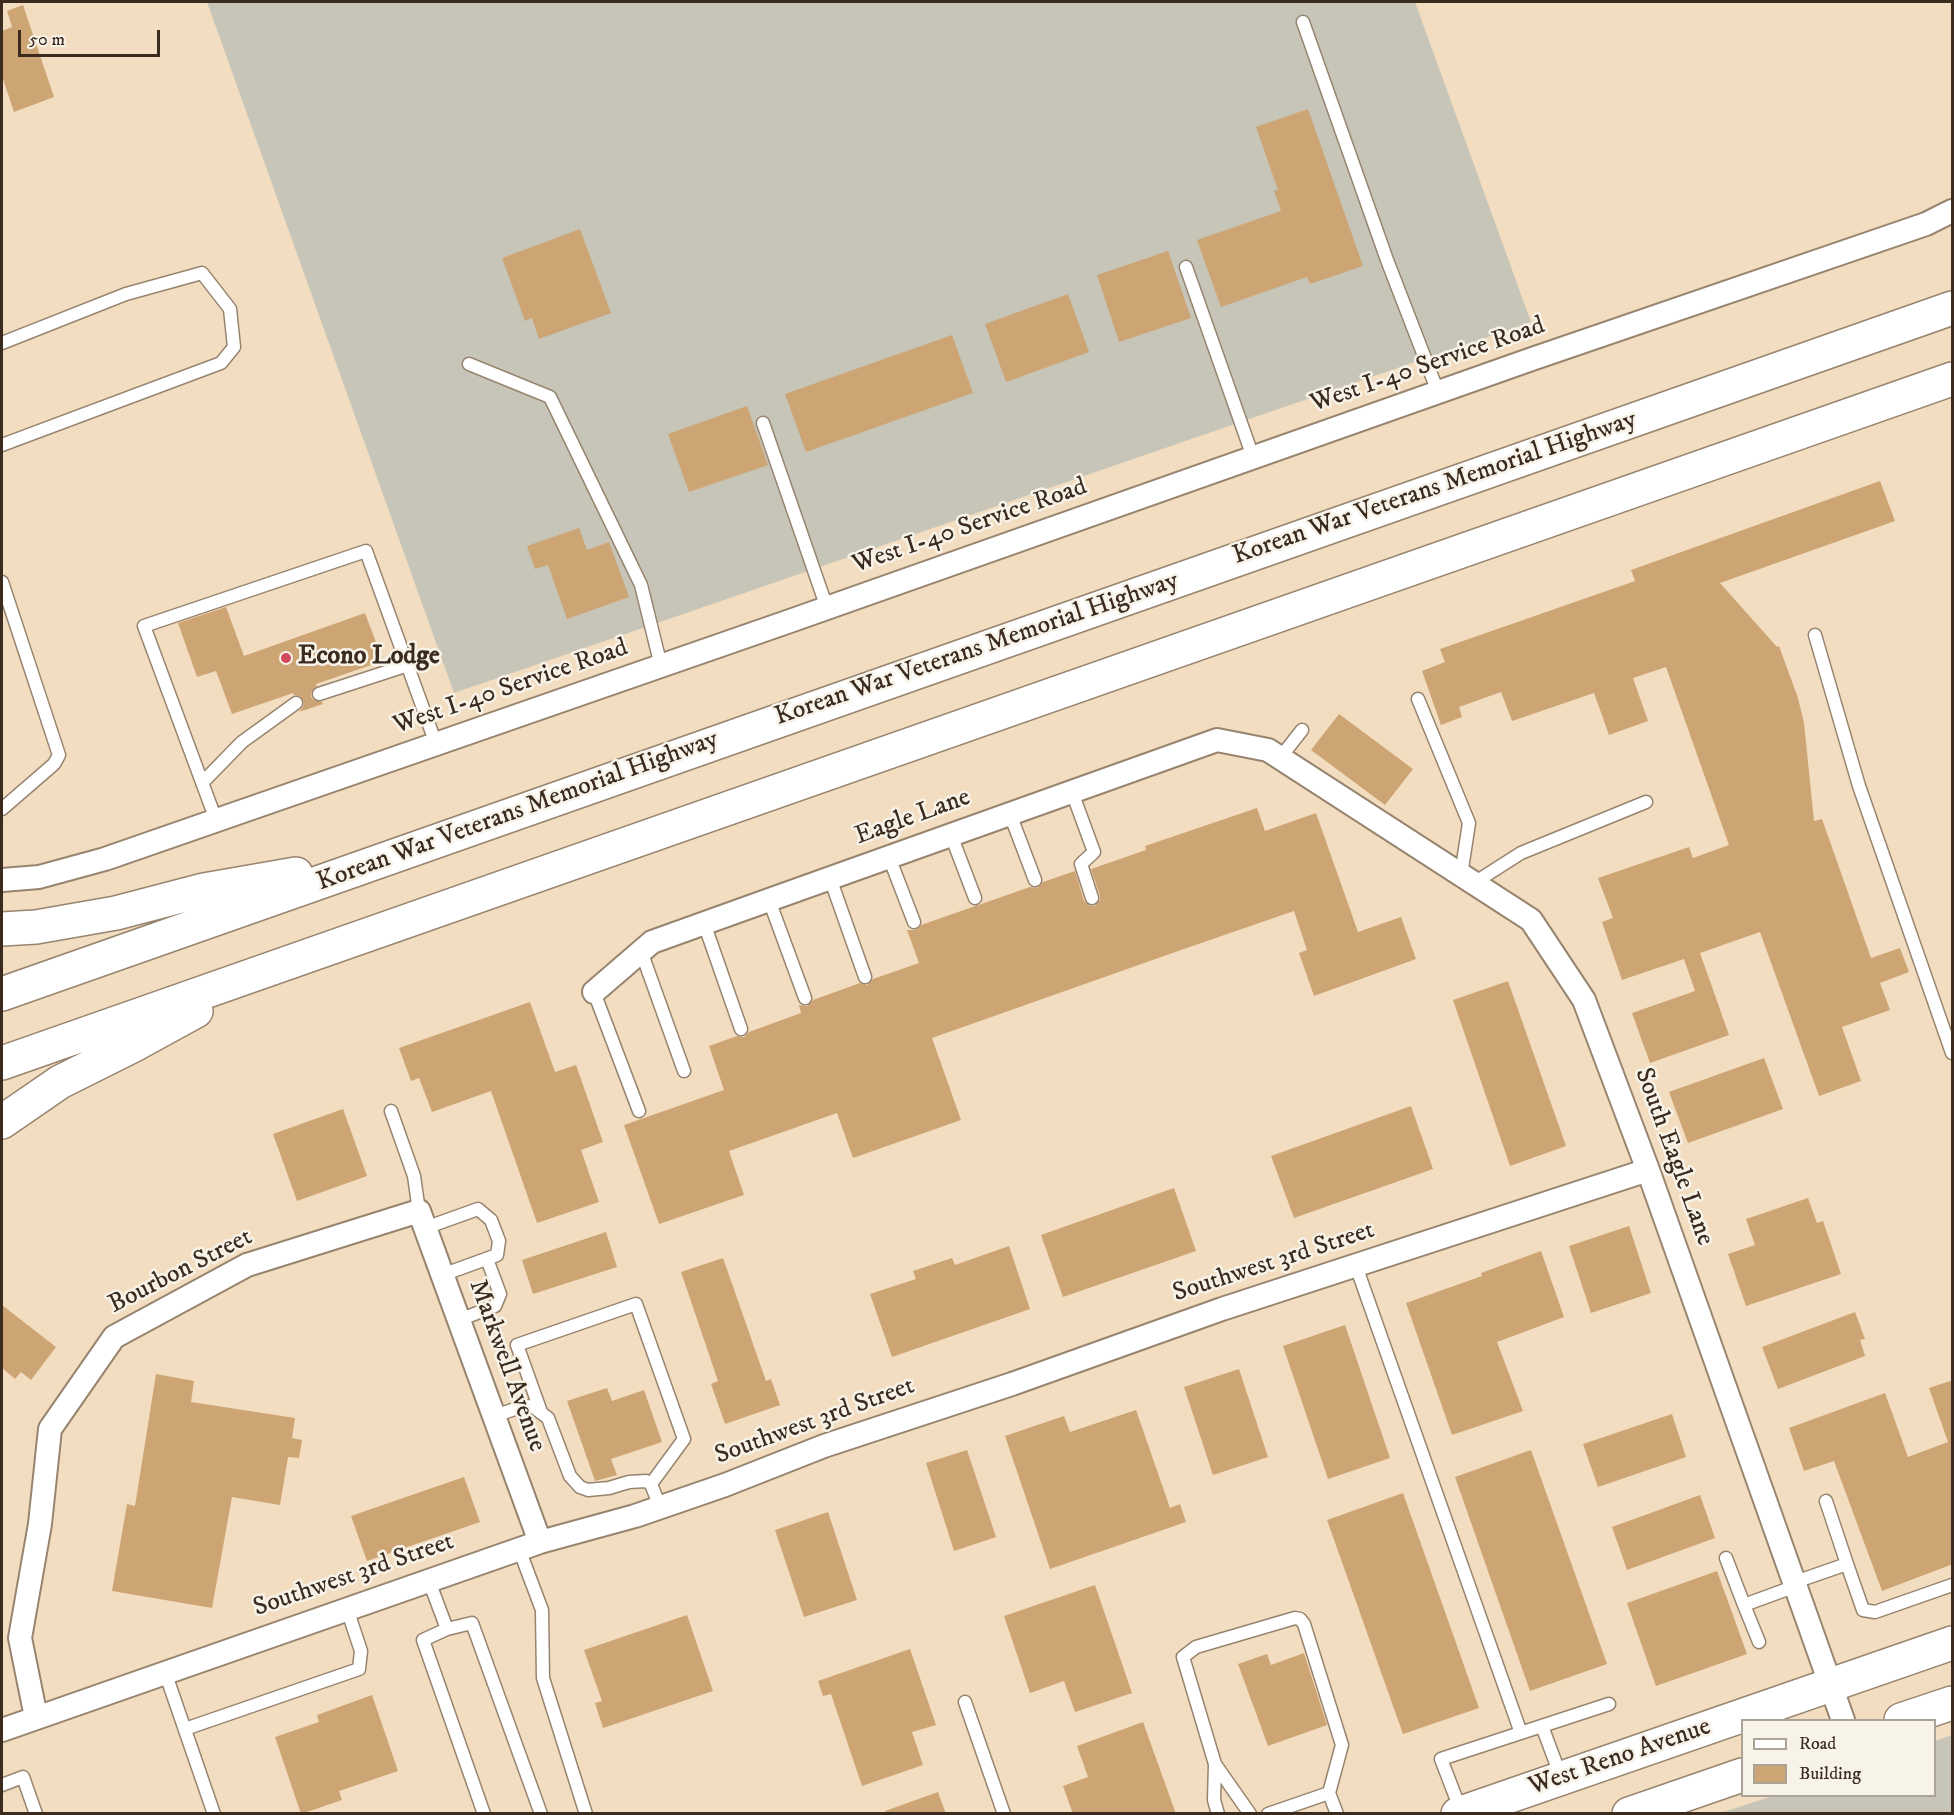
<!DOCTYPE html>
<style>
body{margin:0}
#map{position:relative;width:1954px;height:1815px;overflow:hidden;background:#f3ddc0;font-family:"IM FELL DW Pica",serif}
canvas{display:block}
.frame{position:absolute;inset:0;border:3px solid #3b2a1e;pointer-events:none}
.legend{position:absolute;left:1741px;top:1719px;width:195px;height:78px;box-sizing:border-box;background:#f7f3e8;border:2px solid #aca397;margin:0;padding:8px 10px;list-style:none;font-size:18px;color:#3b2a1e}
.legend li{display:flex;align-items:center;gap:12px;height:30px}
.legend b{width:30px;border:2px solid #aca397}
.scale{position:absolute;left:18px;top:30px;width:142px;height:27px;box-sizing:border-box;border:3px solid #3b2a1e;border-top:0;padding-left:8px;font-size:18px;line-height:21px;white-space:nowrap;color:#3b2a1e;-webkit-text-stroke:4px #f7f3e8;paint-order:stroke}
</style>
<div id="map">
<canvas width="1954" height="1815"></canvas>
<div class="frame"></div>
<ul class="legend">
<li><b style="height:8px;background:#fff"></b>Road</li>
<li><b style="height:16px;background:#cda574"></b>Building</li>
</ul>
<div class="scale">50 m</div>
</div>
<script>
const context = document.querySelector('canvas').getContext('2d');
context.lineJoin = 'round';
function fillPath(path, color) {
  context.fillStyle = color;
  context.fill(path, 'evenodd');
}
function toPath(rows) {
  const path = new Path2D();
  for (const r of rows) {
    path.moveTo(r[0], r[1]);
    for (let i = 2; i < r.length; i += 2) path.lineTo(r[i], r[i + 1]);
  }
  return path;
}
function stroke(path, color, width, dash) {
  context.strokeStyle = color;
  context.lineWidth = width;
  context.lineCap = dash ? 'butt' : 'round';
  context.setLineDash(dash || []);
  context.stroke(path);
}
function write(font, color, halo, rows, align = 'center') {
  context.font = font + ' "IM FELL DW Pica",serif';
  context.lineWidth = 5;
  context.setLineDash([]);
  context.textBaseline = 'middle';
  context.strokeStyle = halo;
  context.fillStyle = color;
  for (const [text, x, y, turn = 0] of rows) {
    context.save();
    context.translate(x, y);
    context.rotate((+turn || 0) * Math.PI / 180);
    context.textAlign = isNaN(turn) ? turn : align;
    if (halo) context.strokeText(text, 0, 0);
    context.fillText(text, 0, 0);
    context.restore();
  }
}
const industrial = toPath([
 [207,2,1415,2,1531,322,454,693],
 [1952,1735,1952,1813,1720,1813,1773,1796,1934,1796,1935,1741]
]);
const building = toPath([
 [23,5,54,97,14,112,2,76,2,31,12,27,7,11],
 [1308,109,1363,266,1310,284,1307,277,1221,307,1197,240,1281,211,1274,191,1278,190,1256,127],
 [580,229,611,313,539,339,532,318,525,321,502,258],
 [1168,251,1191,318,1119,342,1097,275],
 [1068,294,1089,352,1006,382,985,324],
 [952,335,973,393,806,452,785,394],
 [747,406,768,465,689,492,668,434],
 [1880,481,1895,521,1720,583,1777,647,1779,646,1798,698,1804,723,1814,821,1822,819,1871,958,1900,948,1909,972,1880,983,1890,1010,1842,1027,1861,1081,1819,1096,1760,932,1700,953,1729,1035,1650,1063,1632,1013,1695,991,1684,959,1622,980,1602,922,1613,918,1598,878,1689,847,1693,858,1729,845,1666,667,1633,678,1648,721,1609,735,1594,693,1512,721,1501,692,1459,707,1462,717,1441,725,1422,671,1445,662,1440,649,1635,581,1631,570],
 [579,528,587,550,609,542,629,597,567,619,548,565,535,569,527,546],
 [226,607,244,656,365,613,383,661,316,684,317,686,311,692,311,697,314,700,322,702,323,704,299,712,303,707,304,702,300,696,294,695,293,693,232,714,216,671,197,677,178,623],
 [1339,714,1413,769,1385,805,1311,750],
 [1257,808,1265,831,1316,813,1358,932,1401,917,1416,959,1314,996,1299,953,1307,950,1294,911,1181,950,932,1038,961,1120,853,1158,837,1113,729,1151,744,1195,659,1224,624,1125,724,1090,709,1046,737,1036,744,1037,749,1032,801,1013,799,1005,807,1006,813,1000,860,983,867,985,873,979,919,963,907,930,916,930,921,925,1030,887,1037,888,1043,882,1075,871,1084,901,1090,906,1095,906,1100,900,1100,896,1091,869,1146,850,1145,846],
 [1508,981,1566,1146,1510,1166,1453,1000],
 [530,1002,555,1072,576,1065,603,1142,581,1150,599,1202,537,1223,491,1091,432,1112,419,1078,411,1081,399,1048],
 [1764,1058,1783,1109,1688,1143,1669,1092],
 [1411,1106,1433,1169,1294,1218,1271,1156],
 [343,1109,367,1176,297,1201,273,1134],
 [1174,1188,1196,1251,1063,1297,1041,1235],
 [1808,1198,1817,1223,1823,1221,1841,1274,1746,1306,1728,1254,1755,1245,1746,1219],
 [1629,1226,1651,1293,1591,1313,1569,1246],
 [606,1232,617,1267,533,1294,522,1260],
 [1009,1246,1030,1309,892,1357,870,1294,916,1279,913,1271,952,1258,955,1265],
 [1541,1251,1564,1317,1497,1342,1523,1411,1452,1435,1406,1303,1482,1276,1481,1273],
 [723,1258,766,1381,771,1379,780,1405,725,1424,711,1384,718,1381,681,1272],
 [2,1305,56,1347,31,1380,21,1372,15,1379,2,1368],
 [1855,1312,1865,1339,1860,1340,1865,1356,1778,1389,1762,1347],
 [1345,1325,1390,1458,1328,1479,1283,1346],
 [1239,1369,1268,1457,1213,1475,1184,1387],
 [156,1374,194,1381,191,1402,295,1418,292,1438,302,1440,299,1458,288,1457,280,1505,232,1497,212,1608,112,1591,127,1504,135,1506],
 [1953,1380,1953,1564,1882,1591,1834,1461,1804,1471,1789,1428,1885,1393,1908,1457,1948,1442,1929,1388],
 [607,1388,612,1401,644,1390,662,1442,611,1459,617,1475,595,1481,567,1401],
 [1136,1410,1170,1508,1180,1504,1186,1522,1050,1569,1005,1436,1064,1416,1070,1432],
 [1672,1414,1686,1457,1598,1487,1583,1444],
 [967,1450,996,1537,954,1551,926,1463],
 [1531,1450,1607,1664,1530,1691,1455,1477],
 [464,1477,480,1522,367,1561,351,1516],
 [1403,1493,1479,1708,1403,1734,1327,1520],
 [1700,1495,1715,1538,1627,1570,1612,1527],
 [828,1512,857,1600,804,1617,775,1530],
 [1717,1571,1747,1654,1656,1686,1627,1603],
 [1095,1585,1132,1693,1075,1712,1064,1681,1030,1693,1004,1616],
 [687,1615,713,1691,603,1728,595,1703,602,1701,584,1650],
 [910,1649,936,1725,912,1732,923,1765,862,1786,831,1694,823,1696,818,1681],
 [1304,1653,1327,1725,1268,1746,1238,1664,1267,1654,1271,1665],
 [372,1695,398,1771,339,1791,342,1800,301,1814,275,1737,319,1722,317,1715],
 [1143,1722,1176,1814,1073,1814,1063,1786,1088,1777,1077,1746],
 [938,1792,946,1814,886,1814,885,1811]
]);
const lane = toPath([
 [1303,22,1387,260,1438,392],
 [1186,267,1253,457],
 [2,343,126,294,202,273,230,309,234,347,221,363,2,445],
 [469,364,550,397,641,585,661,666],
 [763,423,827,608],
 [2,582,59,755,54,764,2,809],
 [1815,635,1859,786,1952,1053],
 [319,694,408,665],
 [1418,699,1469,823,1461,875],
 [1280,758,1302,730],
 [202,783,242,742,296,703],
 [1072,792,1094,852,1081,864,1092,898],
 [1010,814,1035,880],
 [216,820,144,626,366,551,436,744],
 [951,835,975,898],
 [889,857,914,922],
 [830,878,865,977],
 [1474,883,1521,853,1646,802],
 [769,900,805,998],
 [704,923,741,1029],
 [641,951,684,1071],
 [594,992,639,1111],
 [391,1111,414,1176,419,1211],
 [425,1228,478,1209,491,1220,499,1241,497,1255,442,1275],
 [1356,1266,1521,1733],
 [459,1320,495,1306,500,1294,487,1259],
 [541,1412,517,1345,636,1304,684,1439,651,1484],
 [494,1416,521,1407,532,1406,548,1418,570,1476,580,1487,588,1490,609,1488,629,1482,646,1481,651,1484,660,1507],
 [1826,1501,1847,1564],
 [519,1549,542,1610,543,1678,586,1814],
 [1726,1558,1744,1605],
 [429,1581,447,1629],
 [1795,1582,1847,1564,1863,1610,1875,1612,1952,1585],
 [1759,1642,1744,1605,1796,1586],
 [165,1672,214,1814],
 [965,1702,1004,1814],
 [1542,1726,1561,1777],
 [185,1729,359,1669,361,1651,347,1609],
 [1215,1764,1214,1800,1218,1814],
 [2,1785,23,1777,36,1814],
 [1461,1811,1441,1759,1609,1704],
 [484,1814,423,1640,447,1629,472,1623,541,1814],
 [1250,1814,1215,1764,1183,1657,1196,1647,1295,1618,1300,1619,1304,1624,1342,1745,1329,1793,1337,1814],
 [1268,1814,1329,1793]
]);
const street = toPath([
 [2,880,39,877,105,859,790,621,1532,359,1926,224,1952,211],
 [594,992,652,942,769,900,1217,740,1268,750,1531,920,1584,1000,1648,1170,1843,1720],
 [36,1717,20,1638,40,1524,50,1429,114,1337,247,1265,419,1211,540,1542],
 [2,1730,540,1542,635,1516,725,1485,824,1446,1012,1384,1222,1309,1648,1170]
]);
const primary = toPath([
 [1901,1720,1952,1703],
 [1458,1814,1952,1643],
 [1629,1814,1742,1775]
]);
const highway = toPath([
 [2,929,36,927,116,913,204,890,296,874],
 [2,994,1952,308],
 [2,1063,1952,379],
 [2,1122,60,1082,132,1046,196,1011]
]);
const markers = [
 [286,658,6,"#d1495b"]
];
const streetNames = [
 ["West I-40 Service Road",1428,366,-19],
 ["Korean War Veterans Memorial Highway",1435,489,-19],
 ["West I-40 Service Road",970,527,-19],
 ["Korean War Veterans Memorial Highway",977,650,-19],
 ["West I-40 Service Road",511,688,-19],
 ["Korean War Veterans Memorial Highway",518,812,-20],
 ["Eagle Lane",913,818,-20],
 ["South Eagle Lane",1673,1157,70],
 ["Southwest 3rd Street",1274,1263,-18],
 ["Bourbon Street",181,1272,-27],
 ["Markwell Avenue",506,1366,70],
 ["Southwest 3rd Street",815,1422,-20],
 ["Southwest 3rd Street",354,1576,-19],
 ["West Reno Avenue",1620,1758,-19]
];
const poiNames = [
 ["Econo Lodge",298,658]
];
fillPath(industrial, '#c6c5b8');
fillPath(building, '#cda574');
stroke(lane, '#97846f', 15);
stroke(street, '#97846f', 26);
stroke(primary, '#97846f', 36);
stroke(highway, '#97846f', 36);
stroke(lane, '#fff', 12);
stroke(street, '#fff', 22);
stroke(primary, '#fff', 33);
stroke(highway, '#fff', 33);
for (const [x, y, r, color] of markers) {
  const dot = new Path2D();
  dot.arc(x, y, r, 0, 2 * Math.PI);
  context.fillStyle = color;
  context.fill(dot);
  stroke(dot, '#f7f3e8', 2);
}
write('26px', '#3b2a1e', '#f7f3e8', streetNames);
write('bold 26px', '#3b2a1e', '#f7f3e8', poiNames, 'left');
</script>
